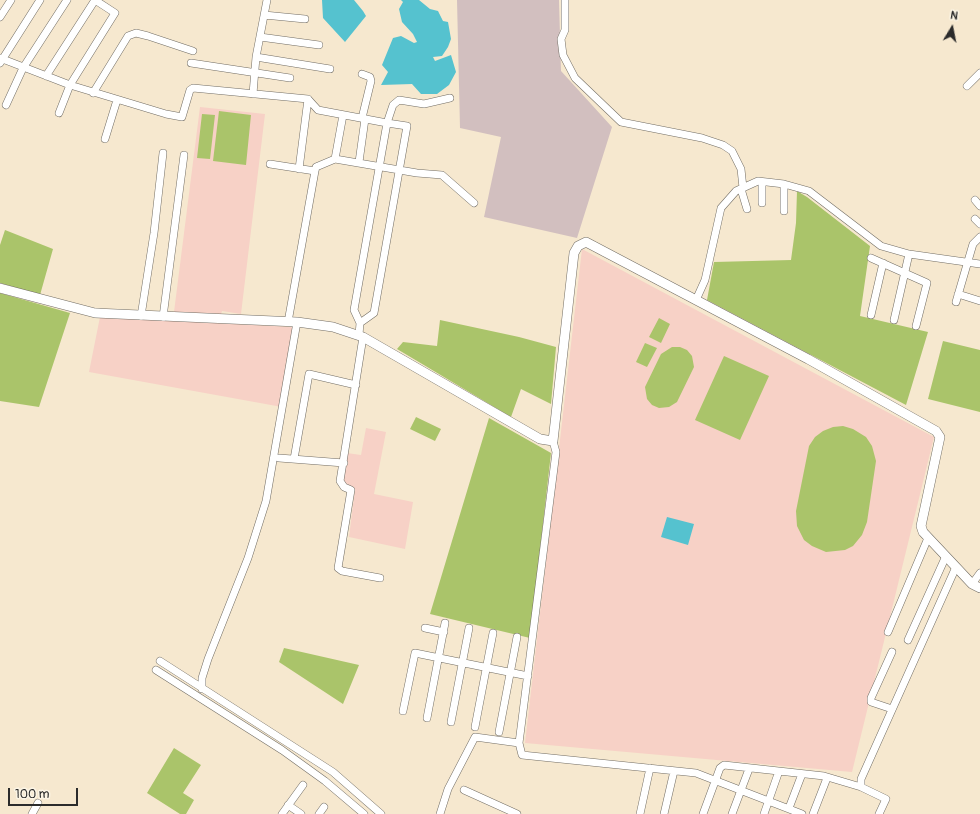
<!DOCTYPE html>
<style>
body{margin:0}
#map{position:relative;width:980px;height:814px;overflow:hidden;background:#f6e8cf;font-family:Pangolin,sans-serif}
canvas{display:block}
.north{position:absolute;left:932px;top:8px;width:40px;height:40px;-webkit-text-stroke:3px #fcf5e5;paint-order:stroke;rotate:10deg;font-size:11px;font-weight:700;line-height:16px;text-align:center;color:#2b2b2b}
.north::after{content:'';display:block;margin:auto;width:14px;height:18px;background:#2b2b2b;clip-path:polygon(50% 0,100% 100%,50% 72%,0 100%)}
.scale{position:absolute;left:8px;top:788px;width:70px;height:18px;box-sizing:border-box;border:2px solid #2b2b2b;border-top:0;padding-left:5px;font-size:12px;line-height:14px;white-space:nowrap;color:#2b2b2b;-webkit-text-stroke:3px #fcf5e5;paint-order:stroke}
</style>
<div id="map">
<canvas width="980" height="814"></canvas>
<div class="north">N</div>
<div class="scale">100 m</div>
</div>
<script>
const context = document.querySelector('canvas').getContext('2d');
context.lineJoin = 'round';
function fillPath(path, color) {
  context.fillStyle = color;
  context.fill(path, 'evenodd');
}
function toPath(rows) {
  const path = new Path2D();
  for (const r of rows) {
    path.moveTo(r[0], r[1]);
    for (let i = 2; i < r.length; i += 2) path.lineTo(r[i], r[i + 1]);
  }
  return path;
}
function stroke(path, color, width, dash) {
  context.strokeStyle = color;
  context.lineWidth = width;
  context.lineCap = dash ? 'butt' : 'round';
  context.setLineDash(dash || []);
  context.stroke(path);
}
const built = toPath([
 [200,107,265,114,241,314,222,311,221,314,174,312],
 [582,249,934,437,852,772,525,743],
 [100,317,293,327,282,407,89,372],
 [366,428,386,432,374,494,413,502,405,549,349,537,355,489,342,481,347,453,361,455]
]);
const industrial = toPath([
 [457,0,559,0,561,71,612,127,577,238,484,217,501,137,460,128]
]);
const green = toPath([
 [219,111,251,115,246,165,213,161],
 [202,114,215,115,210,159,197,158],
 [797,191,807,197,870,246,860,316,928,332,906,405,707,300,714,262,791,260,796,223],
 [5,230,53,249,40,295,0,283,0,245],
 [0,293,70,313,39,407,0,401],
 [659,318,670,324,661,343,649,337],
 [440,320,519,337,556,347,551,404,521,389,511,417,397,349,403,342,437,346],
 [943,341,980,350,980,412,928,399],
 [645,343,657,348,647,367,636,362],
 [672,347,680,347,687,350,692,356,694,367,677,402,669,407,659,408,652,405,647,399,645,387,661,354],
 [724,356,769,376,740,440,695,420],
 [416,417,441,429,435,441,410,429],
 [489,418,551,453,530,638,430,614],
 [843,426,853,429,866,437,872,446,876,461,867,522,862,535,853,546,845,550,826,552,812,546,804,540,797,526,796,511,809,446,815,437,823,431,833,427],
 [284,648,359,665,343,704,279,662],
 [174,748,201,765,183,793,194,800,186,814,180,814,147,793]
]);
const water = toPath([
 [322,0,354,0,363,11,366,16,345,42,323,18],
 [401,0,419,0,430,9,438,11,443,21,448,22,451,39,448,47,442,56,433,57,435,61,451,55,456,72,449,85,437,94,421,94,412,84,381,85,388,72,382,65,393,38,401,36,414,43,417,42,413,34,402,22,399,9,403,2],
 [667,517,694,524,688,545,661,537]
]);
const minor = toPath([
 [565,0,565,30,561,39,563,55,575,78,621,122,702,138,723,145,732,151,741,169,743,188],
 [264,15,305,19],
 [0,17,11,0],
 [260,37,319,45],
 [256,57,330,69],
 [0,58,70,85,166,114,182,117,190,90,193,88,308,99,318,110,387,123,354,310,360,323,359,335],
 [0,63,40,0],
 [191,63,290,78],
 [362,74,370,77,371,81,362,118],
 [46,76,95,0],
 [967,86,980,73],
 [93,93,128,36,136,33,148,36,193,51],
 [253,94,256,57,267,0],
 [6,105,23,68,67,0],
 [59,113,70,85,115,13,95,0],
 [105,139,117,100],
 [335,159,417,173,442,175,474,203],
 [359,162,365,119],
 [270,164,315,171],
 [299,169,308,99],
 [784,184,784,211],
 [741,189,747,209],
 [975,200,980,206],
 [762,203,762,182],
 [975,219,980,224],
 [871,258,927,283,916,326],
 [958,294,980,301],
 [696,300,705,280,721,208,736,191,758,181,784,184,809,191,881,246,909,254,980,264],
 [956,302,973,244,980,237],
 [871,315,883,263],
 [141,316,154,233,163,153],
 [163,317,184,155],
 [894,320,909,254],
 [288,322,315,171,316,167,335,159,343,115],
 [360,323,374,313,407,126,387,123,393,105,399,100,424,104,450,98],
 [363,337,340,481,344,487,351,490,338,568,342,571,380,578],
 [279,458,344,463],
 [294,459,309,374,356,385],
 [972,584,980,573],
 [425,628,444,632],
 [888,632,928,538],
 [908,640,946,556],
 [160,661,333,772,381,814],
 [156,670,282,750,325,781,364,814],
 [202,689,202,678,208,659,248,558,266,501,297,322],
 [892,709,871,702,871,698,892,652],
 [403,711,415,653,528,676],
 [427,718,445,623],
 [451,722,469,628],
 [475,727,493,633],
 [499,732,517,637],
 [519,743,522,755,696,773,802,814],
 [464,790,517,814],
 [288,805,301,814],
 [789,808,802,774],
 [32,814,38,803],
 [282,814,303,785],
 [319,814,324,807],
 [440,814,448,789,475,737,519,743,556,452,553,441],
 [640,814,650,768],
 [664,814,674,771],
 [703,814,720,768,724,765,824,776,861,787],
 [732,814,749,769],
 [764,814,779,771],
 [813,814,827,778],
 [879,814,886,799,861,787,861,779,956,567]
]);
const major = toPath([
 [0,288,95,313,297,322,333,327,363,337,540,439,553,441,574,253,578,246,586,242,808,359,936,431,940,437,921,526,923,532,972,584,980,588]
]);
fillPath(built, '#f7d1c6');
fillPath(industrial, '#d2bfbf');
fillPath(green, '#aac46a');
fillPath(water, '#55c2cf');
stroke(minor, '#726d64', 8);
stroke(major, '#726d64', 10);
stroke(minor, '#fff', 7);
stroke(major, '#fff', 9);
</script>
